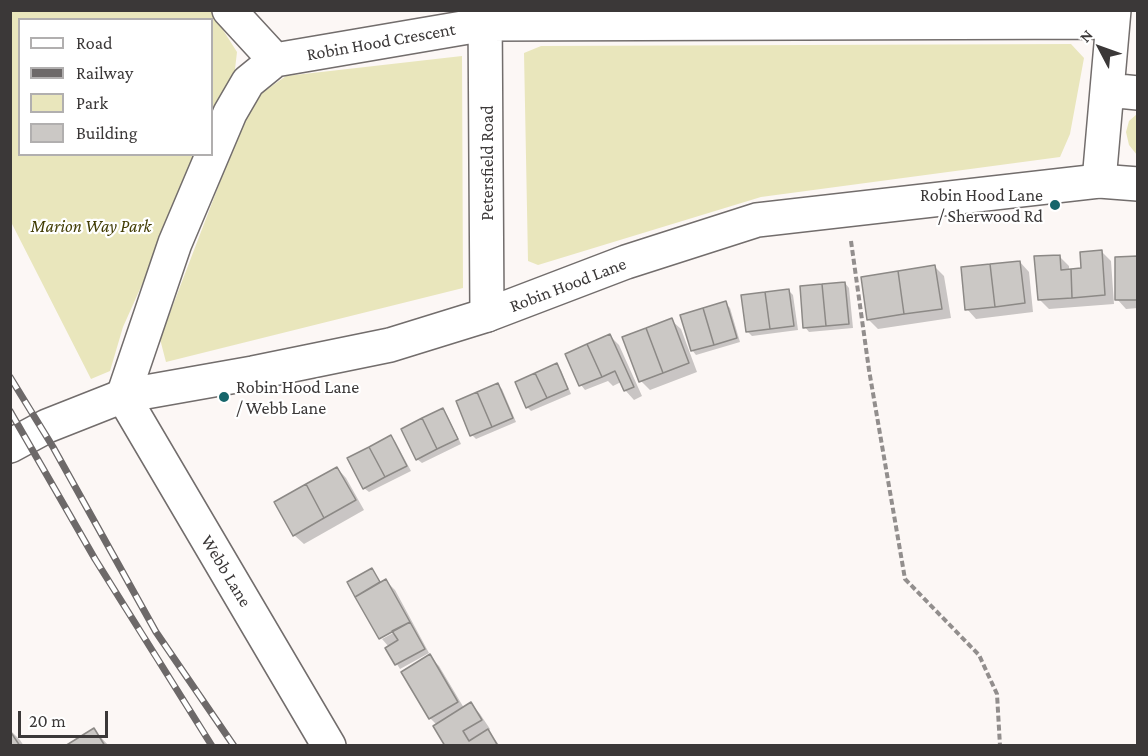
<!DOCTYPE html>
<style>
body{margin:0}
#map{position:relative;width:1148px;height:756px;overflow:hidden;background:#fcf7f5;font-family:"Crimson Pro",serif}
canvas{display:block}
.frame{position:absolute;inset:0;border:12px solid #3b3838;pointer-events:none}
.legend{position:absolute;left:18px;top:18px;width:195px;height:138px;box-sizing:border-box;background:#fff;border:2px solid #b1afaf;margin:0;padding:8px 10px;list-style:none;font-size:18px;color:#3b3838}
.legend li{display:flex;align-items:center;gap:12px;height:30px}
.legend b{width:30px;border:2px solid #b1afaf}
.north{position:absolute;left:1070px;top:18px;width:60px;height:60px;-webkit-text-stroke:4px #fff;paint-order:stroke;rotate:311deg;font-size:16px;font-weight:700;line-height:24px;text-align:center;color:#3b3838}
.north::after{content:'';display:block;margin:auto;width:21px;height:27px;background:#3b3838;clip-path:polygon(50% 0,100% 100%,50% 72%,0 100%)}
.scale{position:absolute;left:18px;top:711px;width:90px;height:27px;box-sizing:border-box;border:3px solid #3b3838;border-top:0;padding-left:8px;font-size:18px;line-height:21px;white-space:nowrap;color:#3b3838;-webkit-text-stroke:4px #fff;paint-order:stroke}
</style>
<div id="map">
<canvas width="1148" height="756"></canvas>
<div class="frame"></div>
<ul class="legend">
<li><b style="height:8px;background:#fff"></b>Road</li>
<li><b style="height:8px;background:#6d6969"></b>Railway</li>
<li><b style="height:16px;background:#e9e6bc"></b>Park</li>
<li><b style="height:16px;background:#cbc8c5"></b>Building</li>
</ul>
<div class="north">N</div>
<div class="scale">20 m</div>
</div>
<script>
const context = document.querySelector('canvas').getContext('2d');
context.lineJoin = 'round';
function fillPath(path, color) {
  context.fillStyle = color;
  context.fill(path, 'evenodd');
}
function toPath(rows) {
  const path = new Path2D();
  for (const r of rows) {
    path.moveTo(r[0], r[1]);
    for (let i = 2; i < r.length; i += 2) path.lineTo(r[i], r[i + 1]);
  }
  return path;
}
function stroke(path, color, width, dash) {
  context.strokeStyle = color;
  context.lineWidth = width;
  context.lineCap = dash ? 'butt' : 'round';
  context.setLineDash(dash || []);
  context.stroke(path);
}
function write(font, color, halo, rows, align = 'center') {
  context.font = font + ' "Crimson Pro",serif';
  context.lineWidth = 4.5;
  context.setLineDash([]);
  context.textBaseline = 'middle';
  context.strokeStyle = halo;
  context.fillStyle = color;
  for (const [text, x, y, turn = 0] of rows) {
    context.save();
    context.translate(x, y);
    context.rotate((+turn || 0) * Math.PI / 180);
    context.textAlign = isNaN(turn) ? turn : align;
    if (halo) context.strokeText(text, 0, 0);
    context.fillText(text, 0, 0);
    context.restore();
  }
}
const green = toPath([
 [11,11,211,11,237,52,234,78,212,129,212,20,20,20,20,154,200,155,123,327,110,371,91,379,11,222],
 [1071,44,1084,58,1070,134,1060,157,761,197,538,265,528,261,524,53,541,46],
 [462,56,463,288,166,362,160,339,246,114,259,95,286,76],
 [1137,114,1137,155,1129,145,1126,132,1129,121]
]);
const shadow = toPath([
 [1102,252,1111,261,1114,304,1049,309,1039,299,1059,256,1069,266,1069,271,1082,269],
 [1138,258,1138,308,1126,309,1117,299],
 [1020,262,1029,272,1033,312,976,319,967,309],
 [935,267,944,276,951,318,878,329,869,320,862,278],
 [845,283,849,288,853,328,809,332,805,327],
 [789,291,793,295,798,330,752,336,747,331],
 [725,303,730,308,740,342,696,355,692,350],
 [671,320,681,329,697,372,650,390,641,381],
 [610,336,619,345,642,396,634,400,625,390,621,382,613,386,608,381,585,390,581,385,567,354],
 [556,365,561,370,571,394,531,411,527,407],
 [498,385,502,389,516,422,476,439,472,435],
 [443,410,447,415,461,444,422,463,417,459],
 [391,437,395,441,411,471,369,492,364,488],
 [337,468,346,478,364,510,304,544,294,535],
 [372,570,382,584,386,581,395,590,429,653,400,669,387,648,389,647,382,639,395,632,393,630,380,638,349,583],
 [429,656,439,666,464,708,471,704,480,714,490,729,488,731,500,746,446,746,437,725,430,718,403,672],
 [10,730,20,740,24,746,10,746],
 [94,730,109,746,68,746]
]);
const building = toPath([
 [1102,250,1105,295,1072,298,1071,269,1081,268,1080,252,1102,250],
 [1060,255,1061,270,1071,269,1072,298,1038,300,1034,256,1060,255],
 [1138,256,1138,300,1115,300,1115,257,1138,256],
 [1020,261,1025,303,995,307,990,264,1020,261],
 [990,264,995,307,965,310,961,267,990,264],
 [935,265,942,309,904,314,898,271,935,265],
 [898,271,904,314,867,320,861,277,898,271],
 [845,282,849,324,826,326,822,284,845,282],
 [822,284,826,326,803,328,800,286,822,284],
 [789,289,794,326,770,329,765,292,789,289],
 [765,292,770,329,746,332,741,295,765,292],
 [726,301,737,338,714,345,703,308,726,301],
 [703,308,714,345,691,351,680,315,703,308],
 [672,318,689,363,663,373,646,328,672,318],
 [646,328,663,373,639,382,622,337,646,328],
 [610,334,634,387,624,391,615,371,602,377,587,344,610,334],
 [587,344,602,377,579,386,565,354,587,344],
 [557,363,568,389,547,398,535,373,557,363],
 [535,373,547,398,526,408,515,382,535,373],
 [498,383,513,418,492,427,477,392,498,383],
 [477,392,492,427,470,436,456,401,477,392],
 [443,408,458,439,437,449,422,418,443,408],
 [422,418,437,449,416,460,401,429,422,418],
 [391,435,407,466,385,477,369,447,391,435],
 [369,447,385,477,363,489,347,458,369,447],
 [337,467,356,500,324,518,306,484,337,467],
 [306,484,324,518,293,536,274,502,306,484],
 [372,568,380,582,355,597,347,582,372,568],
 [386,579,410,622,379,639,355,597,386,579],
 [410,622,425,649,395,665,385,648,398,640,392,631,410,622],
 [430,654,458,702,429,719,401,672,430,654],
 [471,702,482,720,463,731,469,741,488,729,498,746,445,746,433,726,471,702],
 [94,728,105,746,65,746,94,728],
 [10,731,20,746,10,746,10,731]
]);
const path = toPath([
 [851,241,869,370,905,579,979,655,997,694,1000,746]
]);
const minor = toPath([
 [229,10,275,60],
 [485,10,487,315],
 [1108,90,1138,93],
 [1099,181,1114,10],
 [329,746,123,396,175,243,230,113,248,82,275,60,486,24,1113,22]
]);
const major = toPath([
 [10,446,47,426,123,396,253,373,390,345,487,315,626,262,757,220,1099,181,1138,184]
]);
const rail = toPath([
 [10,377,53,447,156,632,234,746],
 [10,411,95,559,212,746]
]);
const markers = [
 [1055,205,6,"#16656a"],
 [224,397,6,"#16656a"]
];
const streetNames = [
 ["Robin Hood Crescent",381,42,-10],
 ["Petersfield Road",487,163,-90],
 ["Robin Hood Lane",568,285,-21],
 ["Webb Lane",226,571,59]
];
const poiNames = [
 ["Robin Hood Lane",1043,195],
 ["/ Sherwood Rd",1043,216],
 ["Robin Hood Lane",236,387,"left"],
 ["/ Webb Lane",236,408,"left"]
];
const parkNames = [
 ["Marion Way Park",91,226]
];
fillPath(green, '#e9e6bc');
fillPath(shadow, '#0003');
fillPath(building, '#cbc8c5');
stroke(building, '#8c8986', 1.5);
stroke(minor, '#726d6c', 36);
stroke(major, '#726d6c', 36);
stroke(path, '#928e8d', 4, [6, 3]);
stroke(minor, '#fff', 33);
stroke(major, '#fff', 33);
stroke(rail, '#6d6969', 7);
stroke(rail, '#fff', 4.5, [14]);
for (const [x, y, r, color] of markers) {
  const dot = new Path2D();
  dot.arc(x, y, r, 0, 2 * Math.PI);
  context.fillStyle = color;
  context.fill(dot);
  stroke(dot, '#fff', 2);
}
write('18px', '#3b3838', '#fff', streetNames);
write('18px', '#3b3838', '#fff', poiNames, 'right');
write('italic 18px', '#423d04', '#fff', parkNames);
</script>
